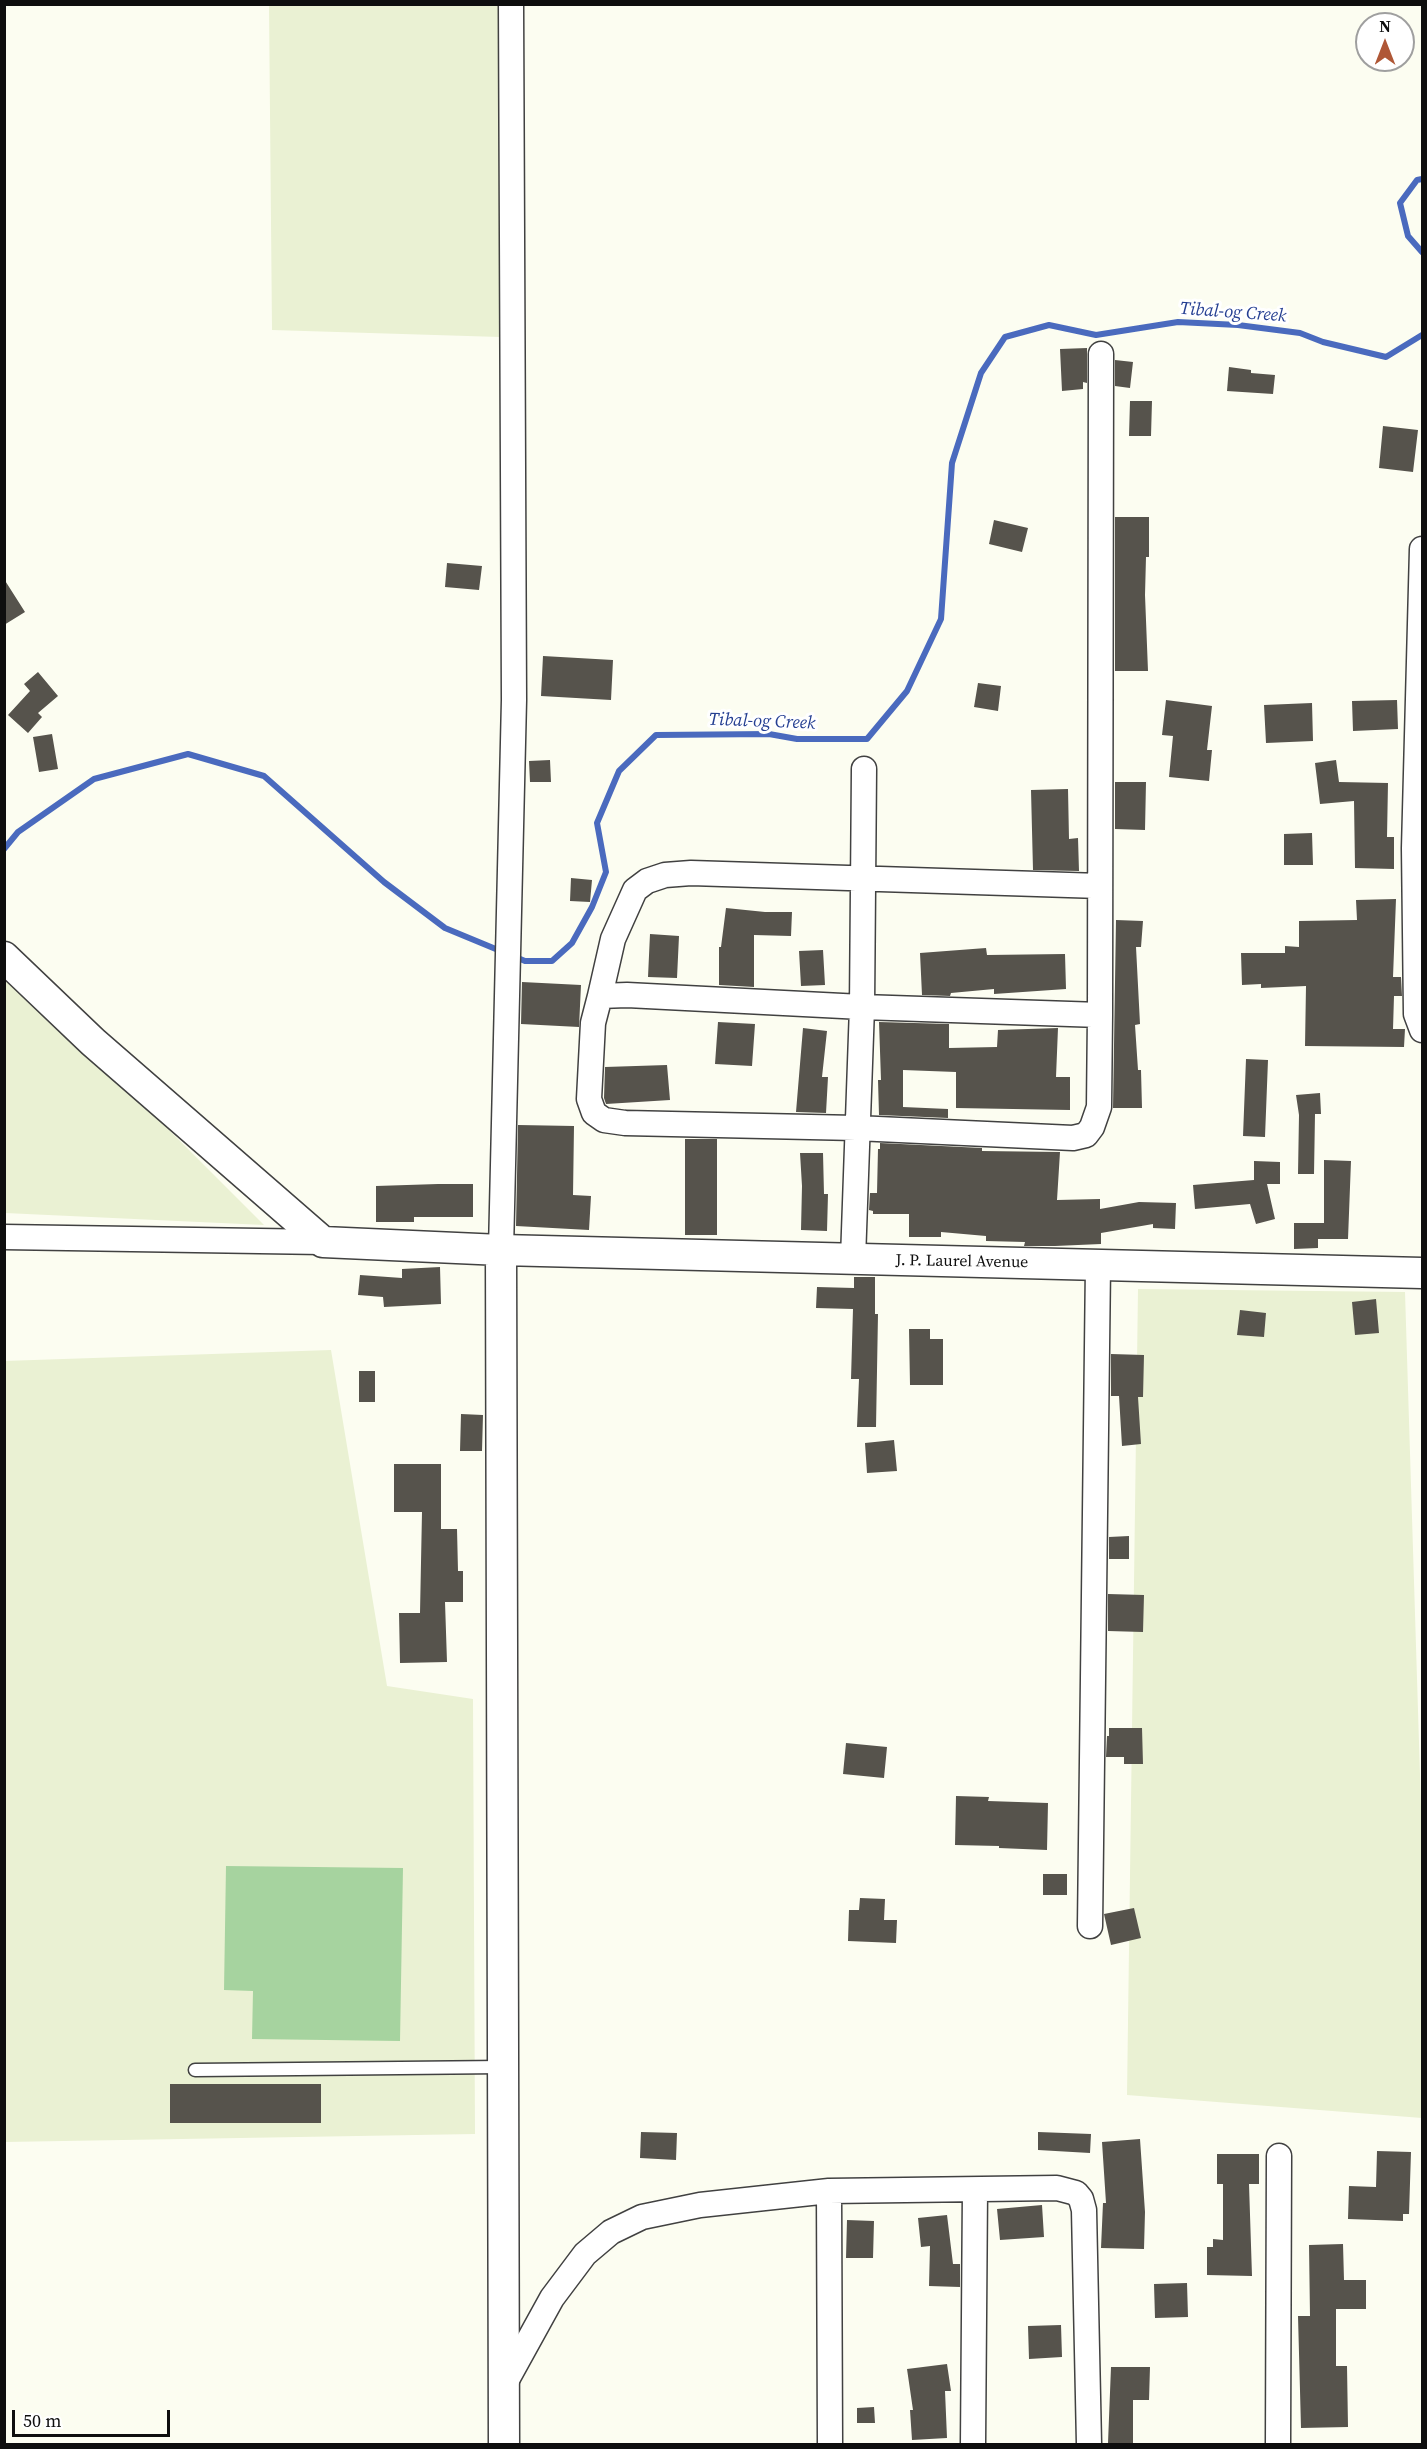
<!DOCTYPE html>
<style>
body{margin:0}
#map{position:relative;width:1427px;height:2449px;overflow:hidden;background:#fcfdf1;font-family:"Source Serif 4",serif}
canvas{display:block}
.frame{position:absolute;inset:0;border:6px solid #0e0e0e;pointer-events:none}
.north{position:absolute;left:1355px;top:12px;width:60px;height:60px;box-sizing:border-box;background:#fff;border:2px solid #9f9f9f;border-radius:50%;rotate:0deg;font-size:16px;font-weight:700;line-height:24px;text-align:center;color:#0e0e0e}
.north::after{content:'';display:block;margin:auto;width:21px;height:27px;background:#af5736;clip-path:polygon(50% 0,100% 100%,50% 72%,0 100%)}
.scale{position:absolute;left:12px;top:2410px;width:158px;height:27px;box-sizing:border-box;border:3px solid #0e0e0e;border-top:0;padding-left:8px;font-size:18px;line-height:21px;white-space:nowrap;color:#0e0e0e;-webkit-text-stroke:4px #fff;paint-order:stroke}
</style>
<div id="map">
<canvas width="1427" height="2449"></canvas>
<div class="frame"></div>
<div class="north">N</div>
<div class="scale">50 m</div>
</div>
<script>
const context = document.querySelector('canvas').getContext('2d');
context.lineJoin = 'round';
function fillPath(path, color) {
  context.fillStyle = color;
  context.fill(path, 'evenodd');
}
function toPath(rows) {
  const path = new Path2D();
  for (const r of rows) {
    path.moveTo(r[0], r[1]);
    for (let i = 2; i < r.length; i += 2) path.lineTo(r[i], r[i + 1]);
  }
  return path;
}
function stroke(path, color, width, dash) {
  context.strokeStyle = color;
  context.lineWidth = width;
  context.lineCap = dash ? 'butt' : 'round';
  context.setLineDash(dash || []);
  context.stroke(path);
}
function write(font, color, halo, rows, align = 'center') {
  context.font = font + ' "Source Serif 4",serif';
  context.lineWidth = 6;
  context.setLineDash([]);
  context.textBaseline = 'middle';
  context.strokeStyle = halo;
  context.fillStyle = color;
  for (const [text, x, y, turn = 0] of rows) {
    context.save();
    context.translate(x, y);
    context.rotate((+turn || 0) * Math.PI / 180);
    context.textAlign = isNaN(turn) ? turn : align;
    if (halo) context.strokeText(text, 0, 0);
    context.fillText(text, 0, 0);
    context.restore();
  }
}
const farmland = toPath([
 [269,5,498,5,500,337,272,330],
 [5,966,264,1225,5,1213],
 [1138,1289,1405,1292,1422,1839,1422,2118,1127,2095],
 [331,1350,387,1686,473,1699,475,2134,5,2142,4,1361]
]);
const forest = toPath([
 [226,1866,403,1868,400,2041,252,2039,253,1991,224,1990]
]);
const stream = toPath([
 [1422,179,1417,180,1400,203,1408,236,1422,252],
 [4,849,18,832,94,779,188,754,264,776,384,882,445,928,503,952],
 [513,956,525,961,552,961,572,943,592,907,606,872,597,823,619,771,656,735,769,734,797,739,867,739,907,691,941,619,952,463,981,373,1005,337,1049,325,1096,335,1178,322,1238,325,1300,333,1323,342,1386,357,1422,335]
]);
const building = toPath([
 [1087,348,1087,383,1083,382,1083,389,1062,391,1060,349],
 [1115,360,1133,362,1130,388,1115,386],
 [1229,367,1251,370,1251,373,1275,375,1273,394,1227,391],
 [1130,401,1152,401,1151,436,1129,436],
 [1383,426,1418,430,1413,472,1379,468],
 [1115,517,1149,517,1149,557,1146,557,1145,595,1148,671,1115,671],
 [994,520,1028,528,1022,552,989,544],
 [447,563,482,566,479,590,445,587],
 [4,579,25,612,4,625],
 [543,656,613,660,611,700,541,696],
 [38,672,58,696,38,713,42,717,28,733,8,715,30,691,24,684],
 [978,683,1001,686,998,711,974,707],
 [1166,700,1212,706,1207,750,1212,750,1209,781,1169,777,1173,736,1162,735],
 [1397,700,1398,729,1353,731,1352,701],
 [1312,703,1313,741,1266,743,1264,705],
 [52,734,58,769,39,772,33,737],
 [550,760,551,782,530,782,529,761],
 [1336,760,1339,782,1388,783,1387,837,1394,837,1394,869,1355,868,1354,801,1320,804,1315,763],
 [1115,782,1146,782,1145,830,1115,829],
 [1068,789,1069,839,1078,838,1079,871,1033,870,1031,790],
 [1312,833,1313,865,1284,865,1284,834],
 [571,878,592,880,590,902,570,901],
 [1396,899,1393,977,1401,977,1402,996,1394,996,1393,1029,1405,1029,1404,1047,1305,1046,1306,986,1261,988,1261,984,1242,985,1241,953,1285,953,1285,946,1299,947,1299,921,1357,920,1356,900],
 [726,908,765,912,792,912,791,936,754,935,754,987,719,985,719,947,721,947],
 [1116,920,1143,921,1141,947,1136,947,1140,1024,1135,1025,1138,1070,1141,1070,1142,1108,1113,1108],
 [650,934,679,936,677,978,648,977],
 [986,948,987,955,1065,954,1066,989,994,994,994,989,951,993,950,996,922,995,920,953],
 [823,950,825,985,801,986,799,951],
 [522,982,581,985,579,1027,521,1024],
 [718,1022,755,1024,752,1066,715,1064],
 [879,1022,949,1024,949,1048,997,1047,998,1030,1058,1028,1056,1077,1070,1077,1070,1110,956,1108,956,1072,903,1070,903,1107,948,1109,948,1118,879,1115,878,1080,881,1080],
 [803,1028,827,1031,822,1077,828,1077,826,1113,796,1112],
 [1246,1059,1268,1060,1265,1137,1243,1136],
 [667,1065,670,1100,606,1104,604,1098,605,1067],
 [1320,1093,1321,1114,1315,1114,1314,1174,1298,1174,1299,1115,1296,1095],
 [518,1125,574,1126,573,1195,591,1196,589,1230,516,1226],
 [685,1139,717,1139,717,1235,685,1235],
 [880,1143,982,1148,982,1151,1060,1152,1057,1200,1100,1199,1100,1209,1139,1202,1176,1203,1175,1229,1153,1228,1153,1224,1101,1233,1101,1244,1055,1246,1024,1246,1025,1242,986,1241,986,1236,941,1232,941,1237,909,1237,909,1214,873,1214,873,1211,869,1210,870,1193,877,1193,878,1149,880,1149],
 [800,1153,823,1153,824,1194,828,1194,827,1231,801,1230,802,1186],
 [1324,1160,1351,1161,1348,1239,1318,1239,1318,1248,1294,1249,1294,1223,1324,1223],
 [1254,1161,1280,1162,1280,1184,1267,1184,1275,1219,1256,1224,1250,1204,1195,1209,1193,1185,1254,1180],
 [438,1184,473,1184,473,1217,414,1217,414,1222,376,1222,376,1186],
 [440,1267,441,1304,384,1307,383,1297,358,1295,360,1275,402,1278,402,1269],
 [854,1277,875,1277,875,1314,878,1314,876,1427,857,1427,859,1379,851,1379,853,1309,816,1308,817,1287,854,1288],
 [1376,1299,1379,1333,1355,1335,1352,1302],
 [1240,1310,1266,1313,1264,1337,1237,1335],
 [909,1329,930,1329,930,1339,943,1339,943,1385,910,1385],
 [1111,1354,1144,1355,1143,1397,1138,1397,1141,1444,1122,1446,1119,1396,1111,1396],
 [359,1371,375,1371,375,1402,359,1402],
 [461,1414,483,1415,482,1451,460,1451],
 [894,1440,897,1471,867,1473,865,1443],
 [394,1464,441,1464,441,1529,457,1529,458,1571,463,1571,463,1602,445,1602,447,1662,400,1663,399,1613,420,1613,422,1512,394,1512],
 [1129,1536,1129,1559,1109,1559,1109,1537],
 [1108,1594,1144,1595,1143,1632,1108,1631],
 [1109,1728,1142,1728,1143,1764,1124,1764,1124,1757,1106,1757,1107,1736,1109,1736],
 [846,1743,887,1747,884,1778,843,1774],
 [956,1796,989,1797,988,1801,1048,1803,1047,1850,999,1848,999,1846,955,1845],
 [1043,1874,1067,1874,1067,1895,1043,1895],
 [860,1898,885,1899,884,1920,897,1920,896,1943,848,1941,849,1910,859,1910],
 [1134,1908,1141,1938,1111,1945,1104,1914],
 [170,2084,321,2084,321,2123,170,2123],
 [641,2132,677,2133,676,2160,640,2158],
 [1038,2132,1091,2134,1090,2153,1038,2150],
 [1140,2139,1145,2212,1144,2249,1101,2248,1103,2203,1106,2203,1102,2142],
 [1377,2151,1411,2152,1409,2214,1403,2214,1403,2221,1348,2219,1349,2186,1376,2187],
 [1217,2154,1259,2154,1259,2184,1249,2184,1252,2276,1207,2275,1207,2247,1213,2247,1213,2239,1223,2240,1223,2184,1217,2184],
 [1042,2205,1044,2237,1000,2240,997,2209],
 [947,2215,953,2264,960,2264,960,2287,929,2286,930,2246,921,2247,918,2218],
 [847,2220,874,2221,873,2258,846,2258],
 [1343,2244,1344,2280,1366,2280,1366,2309,1336,2309,1336,2366,1347,2366,1348,2427,1301,2428,1298,2316,1310,2316,1309,2245],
 [1187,2283,1188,2317,1155,2318,1154,2284],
 [1061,2325,1062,2357,1029,2359,1028,2326],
 [947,2364,951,2391,945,2391,947,2438,912,2440,910,2410,913,2410,907,2369],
 [1111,2367,1150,2367,1149,2400,1133,2400,1133,2443,1108,2443],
 [874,2407,875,2423,857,2423,857,2408]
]);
const service = toPath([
 [195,2070,503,2067]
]);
const minor = toPath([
 [1422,549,1414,848,1416,1014,1422,1030],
 [600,996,613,939,635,890,647,881,665,875,691,873,1100,886],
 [1100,1015,862,1007,627,995,600,996,593,1023,589,1099,594,1113,604,1120,625,1123,856,1128,1073,1138,1086,1135,1092,1127,1099,1107,1100,1015,1101,354],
 [4,1237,323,1242],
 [501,1250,514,700,511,4],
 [853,1259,862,1007,864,769],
 [1090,1926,1098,1265],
 [829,2191,830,2444],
 [504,2385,552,2298,585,2254,611,2232,642,2217,700,2205,829,2191,1057,2188,1076,2193,1081,2199,1084,2210,1089,2444],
 [973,2444,975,2190],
 [1278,2444,1279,2156]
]);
const tertiary = toPath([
 [4,957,93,1042,323,1242,501,1250,1422,1273],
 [501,1250,504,2444]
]);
const streetNames = [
 ["J. P. Laurel Avenue",962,1262,1]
];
const waterNames = [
 ["Tibal-og Creek",1233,313,4],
 ["Tibal-og Creek",762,722,2]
];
fillPath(farmland, '#eaf1d3');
fillPath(forest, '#a6d39f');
stroke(stream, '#4a6abe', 6);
fillPath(building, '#56534c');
stroke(service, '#414141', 15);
stroke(minor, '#414141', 27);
stroke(tertiary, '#414141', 33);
stroke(service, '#fff', 12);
stroke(minor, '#fff', 24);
stroke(tertiary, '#fff', 30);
write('16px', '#0e0e0e', '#fff', streetNames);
write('italic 18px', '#253f92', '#fff', waterNames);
</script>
